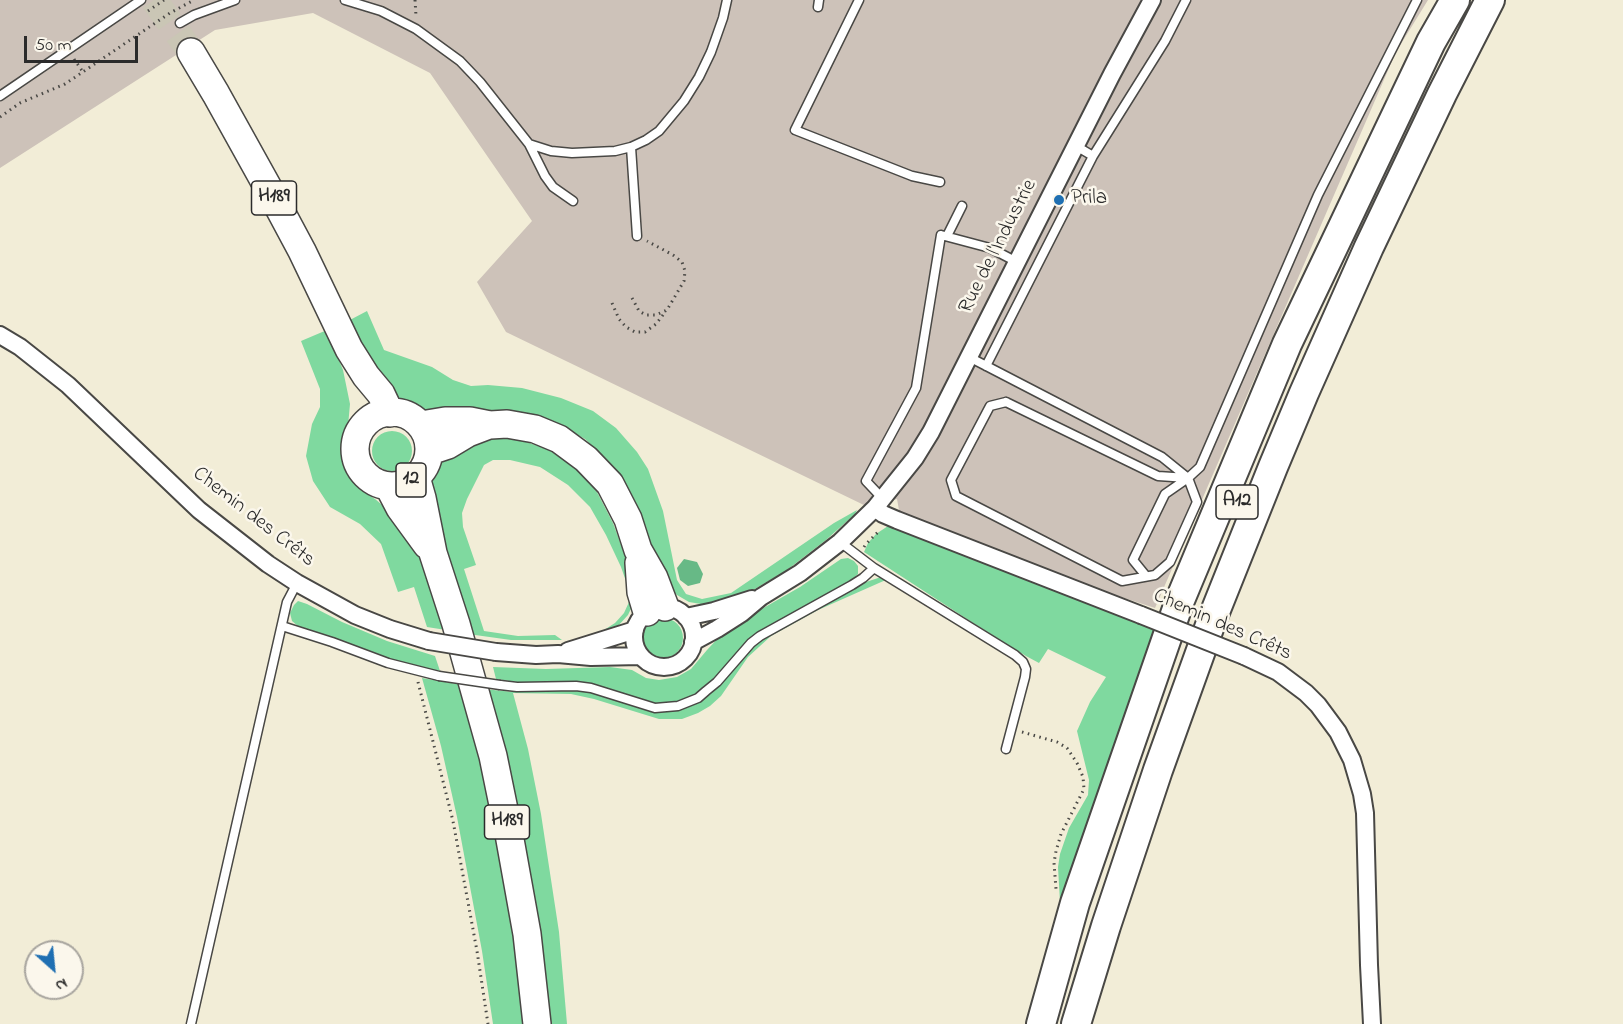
<!DOCTYPE html>
<meta charset="utf-8">
<style>
body{margin:0}
#map{position:relative;width:1623px;height:1024px;overflow:hidden;background:#f2edd7;font-family:"Indie Flower",sans-serif}
canvas{display:block}
.north{position:absolute;left:24px;top:940px;width:60px;height:60px;box-sizing:border-box;background:#fbf7ec;border:2px solid #a8a59f;border-radius:50%;rotate:153deg;font-size:16px;font-weight:700;line-height:24px;text-align:center;color:#2b2b2b}
.north::after{content:'';display:block;margin:auto;width:21px;height:27px;background:#1f6fb2;clip-path:polygon(50% 0,100% 100%,50% 72%,0 100%)}
.scale{position:absolute;left:24px;top:36px;width:114px;height:27px;box-sizing:border-box;border:3px solid #2b2b2b;border-top:0;padding-left:8px;font-size:18px;line-height:21px;white-space:nowrap;color:#2b2b2b;-webkit-text-stroke:4px #fbf7ec;paint-order:stroke}
</style>
<div id="map">
<canvas width="1623" height="1024"></canvas>
<div class="north">N</div>
<div class="scale">50 m</div>
</div>
<script>
const context = document.querySelector('canvas').getContext('2d');
context.lineJoin = 'round';
function fillPath(path, color) {
  context.fillStyle = color;
  context.fill(path, 'evenodd');
}
function toPath(rows) {
  const path = new Path2D();
  for (const r of rows) {
    if (r.length === 3) {
      path.moveTo(r[0] + r[2], r[1]);
      path.arc(r[0], r[1], r[2], 0, 2 * Math.PI);
      continue;
    }
    path.moveTo(r[0], r[1]);
    for (let i = 2; i < r.length; i += 2) path.lineTo(r[i], r[i + 1]);
  }
  return path;
}
function stroke(path, color, width, dash) {
  context.strokeStyle = color;
  context.lineWidth = width;
  context.lineCap = dash ? 'butt' : 'round';
  context.setLineDash(dash || []);
  context.stroke(path);
}
function write(font, color, halo, rows, align = 'center') {
  context.font = font + ' "Indie Flower",sans-serif';
  context.lineWidth = 5;
  context.setLineDash([]);
  context.textBaseline = 'middle';
  context.strokeStyle = halo;
  context.fillStyle = color;
  for (const [text, x, y, turn = 0] of rows) {
    context.save();
    context.translate(x, y);
    context.rotate((+turn || 0) * Math.PI / 180);
    context.textAlign = isNaN(turn) ? turn : align;
    if (halo) context.strokeText(text, 0, 0);
    context.fillText(text, 0, 0);
    context.restore();
  }
}
const industrial = toPath([
 [0,0,1428,0,1396,52,1155,608,1032,568,904,515,899,510,897,499,866,506,506,332,477,282,532,221,430,73,313,13,215,30,0,168]
]);
const green = toPath([
 [367,311,384,350,432,367,453,380,471,386,488,385,522,388,561,398,593,411,616,428,637,452,648,469,663,511,677,580,686,594,702,599,731,593,834,523,857,510,855,514,826,540,787,570,743,596,715,605,711,603,701,604,689,602,677,595,665,584,659,570,646,527,637,505,625,482,614,467,585,439,555,422,521,413,487,410,441,413,421,409,405,402,388,390,348,321],
 [327,330,343,370,350,404,348,426,341,447,346,471,361,490,375,499,393,514,418,552,446,630,427,627,414,587,398,592,381,544,360,524,330,507,313,481,306,456,312,424,320,407,320,389,301,341],
 [392,451,20],
 [487,437,518,439,549,450,577,469,597,492,613,523,627,561,635,600,628,615,618,626,606,633,604,630,615,623,624,613,629,602,628,587,621,567,606,535,590,507,568,485,540,467,510,460,493,460,484,465,467,499,462,513,463,527,476,565,464,569,484,631,518,636,555,635,562,640,511,640,468,634,430,496,433,474,444,457],
 [888,526,897,526,1136,621,1165,635,1036,1024,1027,1024,1057,924,1060,902,1058,867,1060,854,1069,828,1088,795,1089,780,1077,731,1090,702,1106,677,1048,649,1039,663,1026,656,970,621,864,552,868,543,876,534],
 [848,558,854,561,858,566,858,574,852,580,757,634,710,685,698,694,683,701,667,705,648,703,598,686,577,682,523,683,496,679,493,667,546,669,610,667,632,670,646,678,659,680,677,677,691,669,707,650,721,635,732,626,800,587,841,559],
 [881,577,888,579,818,610,771,636,748,657,721,696,710,706,698,713,682,719,659,719,594,699,571,694,513,693,528,749,541,814,559,932,567,1024,548,1024,484,689,513,692,556,690,579,690,603,695,645,710,666,712,685,708,701,700,754,646,774,630,866,582],
 [298,601,307,604,342,622,387,641,435,656,440,671,420,668,394,660,299,627,292,621,290,613,294,605],
 [663,638,20],
 [422,678,463,685,481,758,514,934,524,1024,493,1024,482,951,457,817,441,746]
]);
const forest = toPath([
 [684,559,697,562,703,574,700,583,688,586,680,580,677,568]
]);
const trunkTunnel = toPath([
 [154,0,191,52]
]);
const path = toPath([
 [415,0,416,16],
 [148,11,164,0],
 [74,59,83,72],
 [0,117,20,103,65,84,170,13,194,0],
 [632,298,639,311,646,315,656,315,667,310,684,281,685,271,682,262,673,255,647,241],
 [612,303,619,319,626,327,635,332,645,332,656,324,666,311],
 [864,547,866,544,880,530],
 [418,682,453,821,477,951,488,1024],
 [1022,732,1057,742,1067,748,1077,763,1083,777,1084,789,1061,834,1056,851,1054,863,1056,889]
]);
const service = toPath([
 [345,0,381,11,416,29,460,61,480,82,529,144,551,151,572,153,615,151,631,147,646,140,659,131,684,101,699,77,711,52,723,18,727,0],
 [859,0,795,130,912,176,940,182],
 [818,7,819,0],
 [180,23,194,15,235,0],
 [0,96,141,0],
 [529,144,545,176,553,187,573,201],
 [1076,146,1093,156,1165,41,1186,0],
 [631,147,637,236],
 [947,236,962,206],
 [969,357,1162,457,1188,478,1200,467,1318,195,1417,0],
 [986,366,1093,156],
 [1006,402,1158,476,1188,478,1197,502,1170,562,1155,575,1122,581,956,496,951,480,990,406,1006,402],
 [883,499,866,481,916,388,941,235,990,248,1017,262],
 [840,542,874,568,1015,655,1023,662,1026,669,1025,677,1006,749],
 [1146,576,1133,560,1165,494,1188,478],
 [282,626,332,642,388,663,439,676],
 [500,685,517,687,576,686,591,688,655,708,678,706,698,698,706,691,717,682,751,643,760,636,852,585,863,578,874,568],
 [191,1024,287,602,297,583]
]);
const minor = toPath([
 [0,335,20,347,68,385,199,510,268,564,297,583,355,615,390,629,429,641],
 [875,508,883,514,897,520,1141,615],
 [664,637,30],
 [686,617,714,611,752,599],
 [693,642,717,629,742,613,761,597,800,573,840,542,875,508,915,458,931,432,1112,74,1152,0],
 [568,651,635,630],
 [496,652,536,655,558,654,591,657,641,656],
 [1244,656,1278,672,1306,693,1318,705,1338,732,1352,760,1362,794,1365,813,1369,965,1372,1024]
]);
const trunk = toPath([
 [191,52,216,94,271,193,302,251,349,349,366,376,381,394,390,413],
 [392,449,37],
 [421,425,445,421,470,421,490,425,507,424,535,429,559,439,586,459,610,484,628,519,638,550,654,578,665,607],
 [430,451,448,445,468,433,489,425],
 [416,477,422,498,433,553,456,624,493,756,509,834,527,934,537,1024],
 [389,487,400,508,427,545],
 [639,563,641,592,647,612]
]);
const motorway = toPath([
 [1041,1024,1075,903,1180,600,1287,344,1431,42,1455,0],
 [1076,1024,1106,926,1158,770,1213,617,1273,467,1304,393,1369,247,1442,94,1490,0]
]);
const serviceBridge = toPath([
 [439,676,500,685]
]);
const minorBridge = toPath([
 [1141,615,1244,656],
 [429,641,496,652]
]);
const markers = [
 [1059,200,6,"#1f6fb2"]
];
const shields = [
 [274,198,45],
 [411,480,30],
 [1237,502,42],
 [507,822,45]
];
const shieldNames = [
 ["H189",274,198],
 ["12",411,480],
 ["A12",1237,502],
 ["H189",507,822]
];
const poiNames = [
 ["Prila",1071,200]
];
const streetNames = [
 ["Rue de l'Industrie",999,247,-63],
 ["Chemin des Crêts",253,518,38],
 ["Chemin des Crêts",1222,626,24]
];
fillPath(industrial, '#cdc2b9');
fillPath(green, '#7fd99f');
fillPath(forest, '#67b986');
stroke(trunkTunnel, '#cac6b5', 27, [27, 14]);
stroke(service, '#494845', 11);
stroke(minor, '#494845', 20);
stroke(trunk, '#494845', 30);
stroke(motorway, '#494845', 32);
stroke(path, '#494845', 3, [1.5, 4.5]);
stroke(service, '#fff', 8);
stroke(minor, '#fff', 16);
stroke(trunk, '#fff', 27);
stroke(motorway, '#fff', 28);
stroke(serviceBridge, '#494845', 11, []);
stroke(minorBridge, '#494845', 20, []);
stroke(serviceBridge, '#fff', 8);
stroke(minorBridge, '#fff', 16);
for (const [x, y, r, color] of markers) {
  const dot = new Path2D();
  dot.arc(x, y, r, 0, 2 * Math.PI);
  context.fillStyle = color;
  context.fill(dot);
  stroke(dot, '#fbf7ec', 2);
}
for (const [x, y, w] of shields) {
  const box = new Path2D();
  box.roundRect(x - w / 2, y - 17, w, 34, 4.5);
  context.fillStyle = '#fbf7ec';
  context.fill(box);
  stroke(box, '#2b2b2b', 1.5);
}
write('bold 20px', '#2b2b2b', null, shieldNames);
write('21px', '#2b2b2b', '#fbf7ec', poiNames, 'left');
write('21px', '#2b2b2b', '#fbf7ec', streetNames);
</script>
